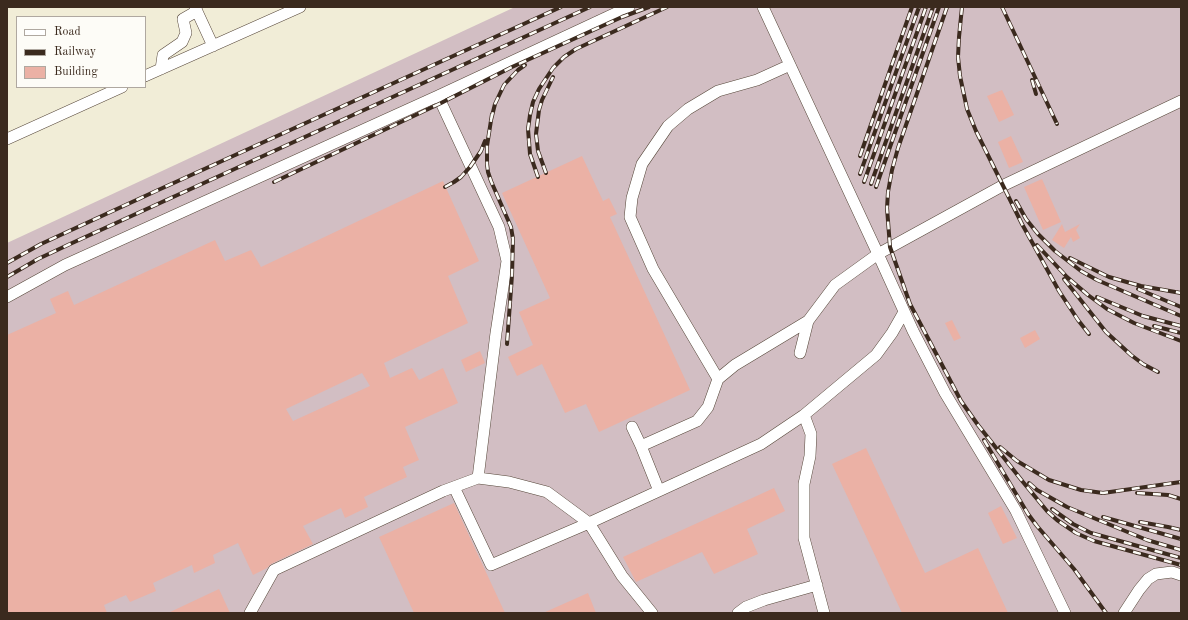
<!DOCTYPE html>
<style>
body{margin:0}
#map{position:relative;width:1188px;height:620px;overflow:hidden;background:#f1edd7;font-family:"Old Standard TT",serif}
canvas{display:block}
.frame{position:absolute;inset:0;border:8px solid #3b2a1e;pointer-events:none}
.legend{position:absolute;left:16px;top:16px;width:130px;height:72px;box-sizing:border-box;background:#fdfcf7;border:1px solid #afa8a0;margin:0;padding:5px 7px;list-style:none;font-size:12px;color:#3b2a1e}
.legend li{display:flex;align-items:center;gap:8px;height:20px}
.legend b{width:20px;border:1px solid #afa8a0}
</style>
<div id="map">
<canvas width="1188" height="620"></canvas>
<div class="frame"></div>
<ul class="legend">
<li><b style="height:5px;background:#fff"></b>Road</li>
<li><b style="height:5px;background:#3b2a1e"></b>Railway</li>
<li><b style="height:11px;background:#ebb1a5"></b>Building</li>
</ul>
</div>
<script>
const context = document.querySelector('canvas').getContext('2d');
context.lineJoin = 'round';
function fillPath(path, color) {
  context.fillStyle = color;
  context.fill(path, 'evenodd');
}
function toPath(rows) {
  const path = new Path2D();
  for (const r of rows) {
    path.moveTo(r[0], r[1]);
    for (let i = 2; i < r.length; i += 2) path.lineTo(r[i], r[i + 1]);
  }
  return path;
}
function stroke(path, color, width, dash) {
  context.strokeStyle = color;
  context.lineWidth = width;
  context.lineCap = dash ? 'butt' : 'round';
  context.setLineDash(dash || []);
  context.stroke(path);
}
const industrial = toPath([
 [515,7,1181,7,1181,613,7,613,7,243]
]);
const building = toPath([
 [1002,90,1014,115,999,122,987,96],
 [1011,136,1023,162,1009,168,998,142],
 [582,156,603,201,609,198,617,214,610,217,690,390,599,432,586,404,565,413,542,364,517,376,508,357,533,345,519,312,550,298,502,193],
 [1042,179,1061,222,1043,230,1024,187],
 [443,181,479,261,448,276,468,323,384,363,390,378,412,368,419,380,443,368,458,403,405,427,419,460,403,467,407,477,364,497,368,507,345,518,341,508,303,526,313,544,271,564,267,568,253,575,238,543,213,555,215,563,194,573,192,565,153,583,156,591,130,602,126,595,104,605,107,613,7,613,7,335,56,313,50,299,68,291,74,305,215,240,225,261,251,250,261,267],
 [362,373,370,386,293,421,286,409],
 [1062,224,1065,232,1080,224,1076,230,1080,238,1073,242,1071,237,1064,248,1052,240],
 [952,320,961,338,954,341,945,323],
 [1035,330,1040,339,1025,348,1020,338],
 [480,351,485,363,466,372,461,360],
 [866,448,925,573,978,548,1008,613,902,613,832,464],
 [774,488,785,511,747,529,758,554,714,574,702,552,636,582,623,557],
 [454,503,478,555,505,613,414,613,379,537],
 [1001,506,1017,538,1003,544,988,513],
 [219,589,230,613,168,613],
 [588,593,596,613,543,613]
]);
const minor = toPath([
 [195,7,213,46],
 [763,7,878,254,913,331,945,393,1016,511,1065,613],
 [161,69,163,55,182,42,186,33,183,19,197,11],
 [145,76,300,7],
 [438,96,499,227,507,261,496,333,478,478],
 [7,139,122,87],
 [7,297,65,265,438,96,629,7],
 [800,353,808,321,835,285,878,254,1002,186,1181,101],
 [718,379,653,269,630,217,632,198,642,164,668,126,688,109,718,91,757,80,790,65],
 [804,415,811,434,810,456,804,484,804,538,824,613],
 [632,427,641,446,659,491],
 [641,446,697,421,708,407,718,379,735,365,808,321],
 [454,487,491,565,589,523,761,444,804,415,876,355,892,333,904,312],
 [250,613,274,570,443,491,478,478,509,482,547,492,589,523,622,576,652,613],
 [738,613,746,607,764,600,817,585],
 [1124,613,1139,590,1148,579,1156,574,1172,572,1181,575]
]);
const rail = toPath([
 [947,7,898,148,892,170,888,192,887,208,890,247,910,304,961,401,978,425,1023,482,1047,511,1057,520,1076,533,1094,541,1181,565],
 [962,7,959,37,958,57,960,76,967,109,976,131,1022,224,1059,291,1078,320,1089,334],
 [1002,7,1057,124],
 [1032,80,1036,94],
 [492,114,487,146,487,164,488,172,491,181,511,227,513,239,512,275,507,344],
 [491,120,495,104,504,85,518,70,525,65],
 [860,156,912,7],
 [546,173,538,151,536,134,539,110,542,100,553,77],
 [860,174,919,7],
 [538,177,530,154,528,129,530,115,533,102,539,89,553,68,564,57,576,49,667,7],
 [274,182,441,103,512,67,622,17,649,7],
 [864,182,926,7],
 [871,184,933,7],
 [445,187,454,182,461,177,470,167,481,151,485,141],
 [876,187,939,7],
 [1016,201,1026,219,1038,234,1055,251,1081,271,1097,280,1181,316],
 [1037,245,1067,277,1088,295,1107,309,1134,323,1181,341],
 [1070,258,1109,277,1141,286,1181,293],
 [7,263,41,244,156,191,561,7],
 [7,277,38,259,70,244,590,7],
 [1064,279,1106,332,1131,355,1143,364,1158,372],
 [1138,289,1181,307],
 [1097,297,1143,316,1181,326],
 [1154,326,1181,333],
 [984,440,1028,514,1037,526,1074,569,1106,613],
 [1000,447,1017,461,1049,480,1081,490,1103,493,1181,482],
 [1029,483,1037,490,1067,507,1147,540,1181,550],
 [1137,493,1168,495,1181,499],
 [1052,509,1073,524,1091,533,1181,558],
 [1103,517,1181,539],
 [1140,522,1168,527,1181,530]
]);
fillPath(industrial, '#d2bec3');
fillPath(building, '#ebb1a5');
stroke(minor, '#56473a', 12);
stroke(minor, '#fff', 11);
stroke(rail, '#3b2a1e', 4);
stroke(rail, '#fdfcf7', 2.5, [8]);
</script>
